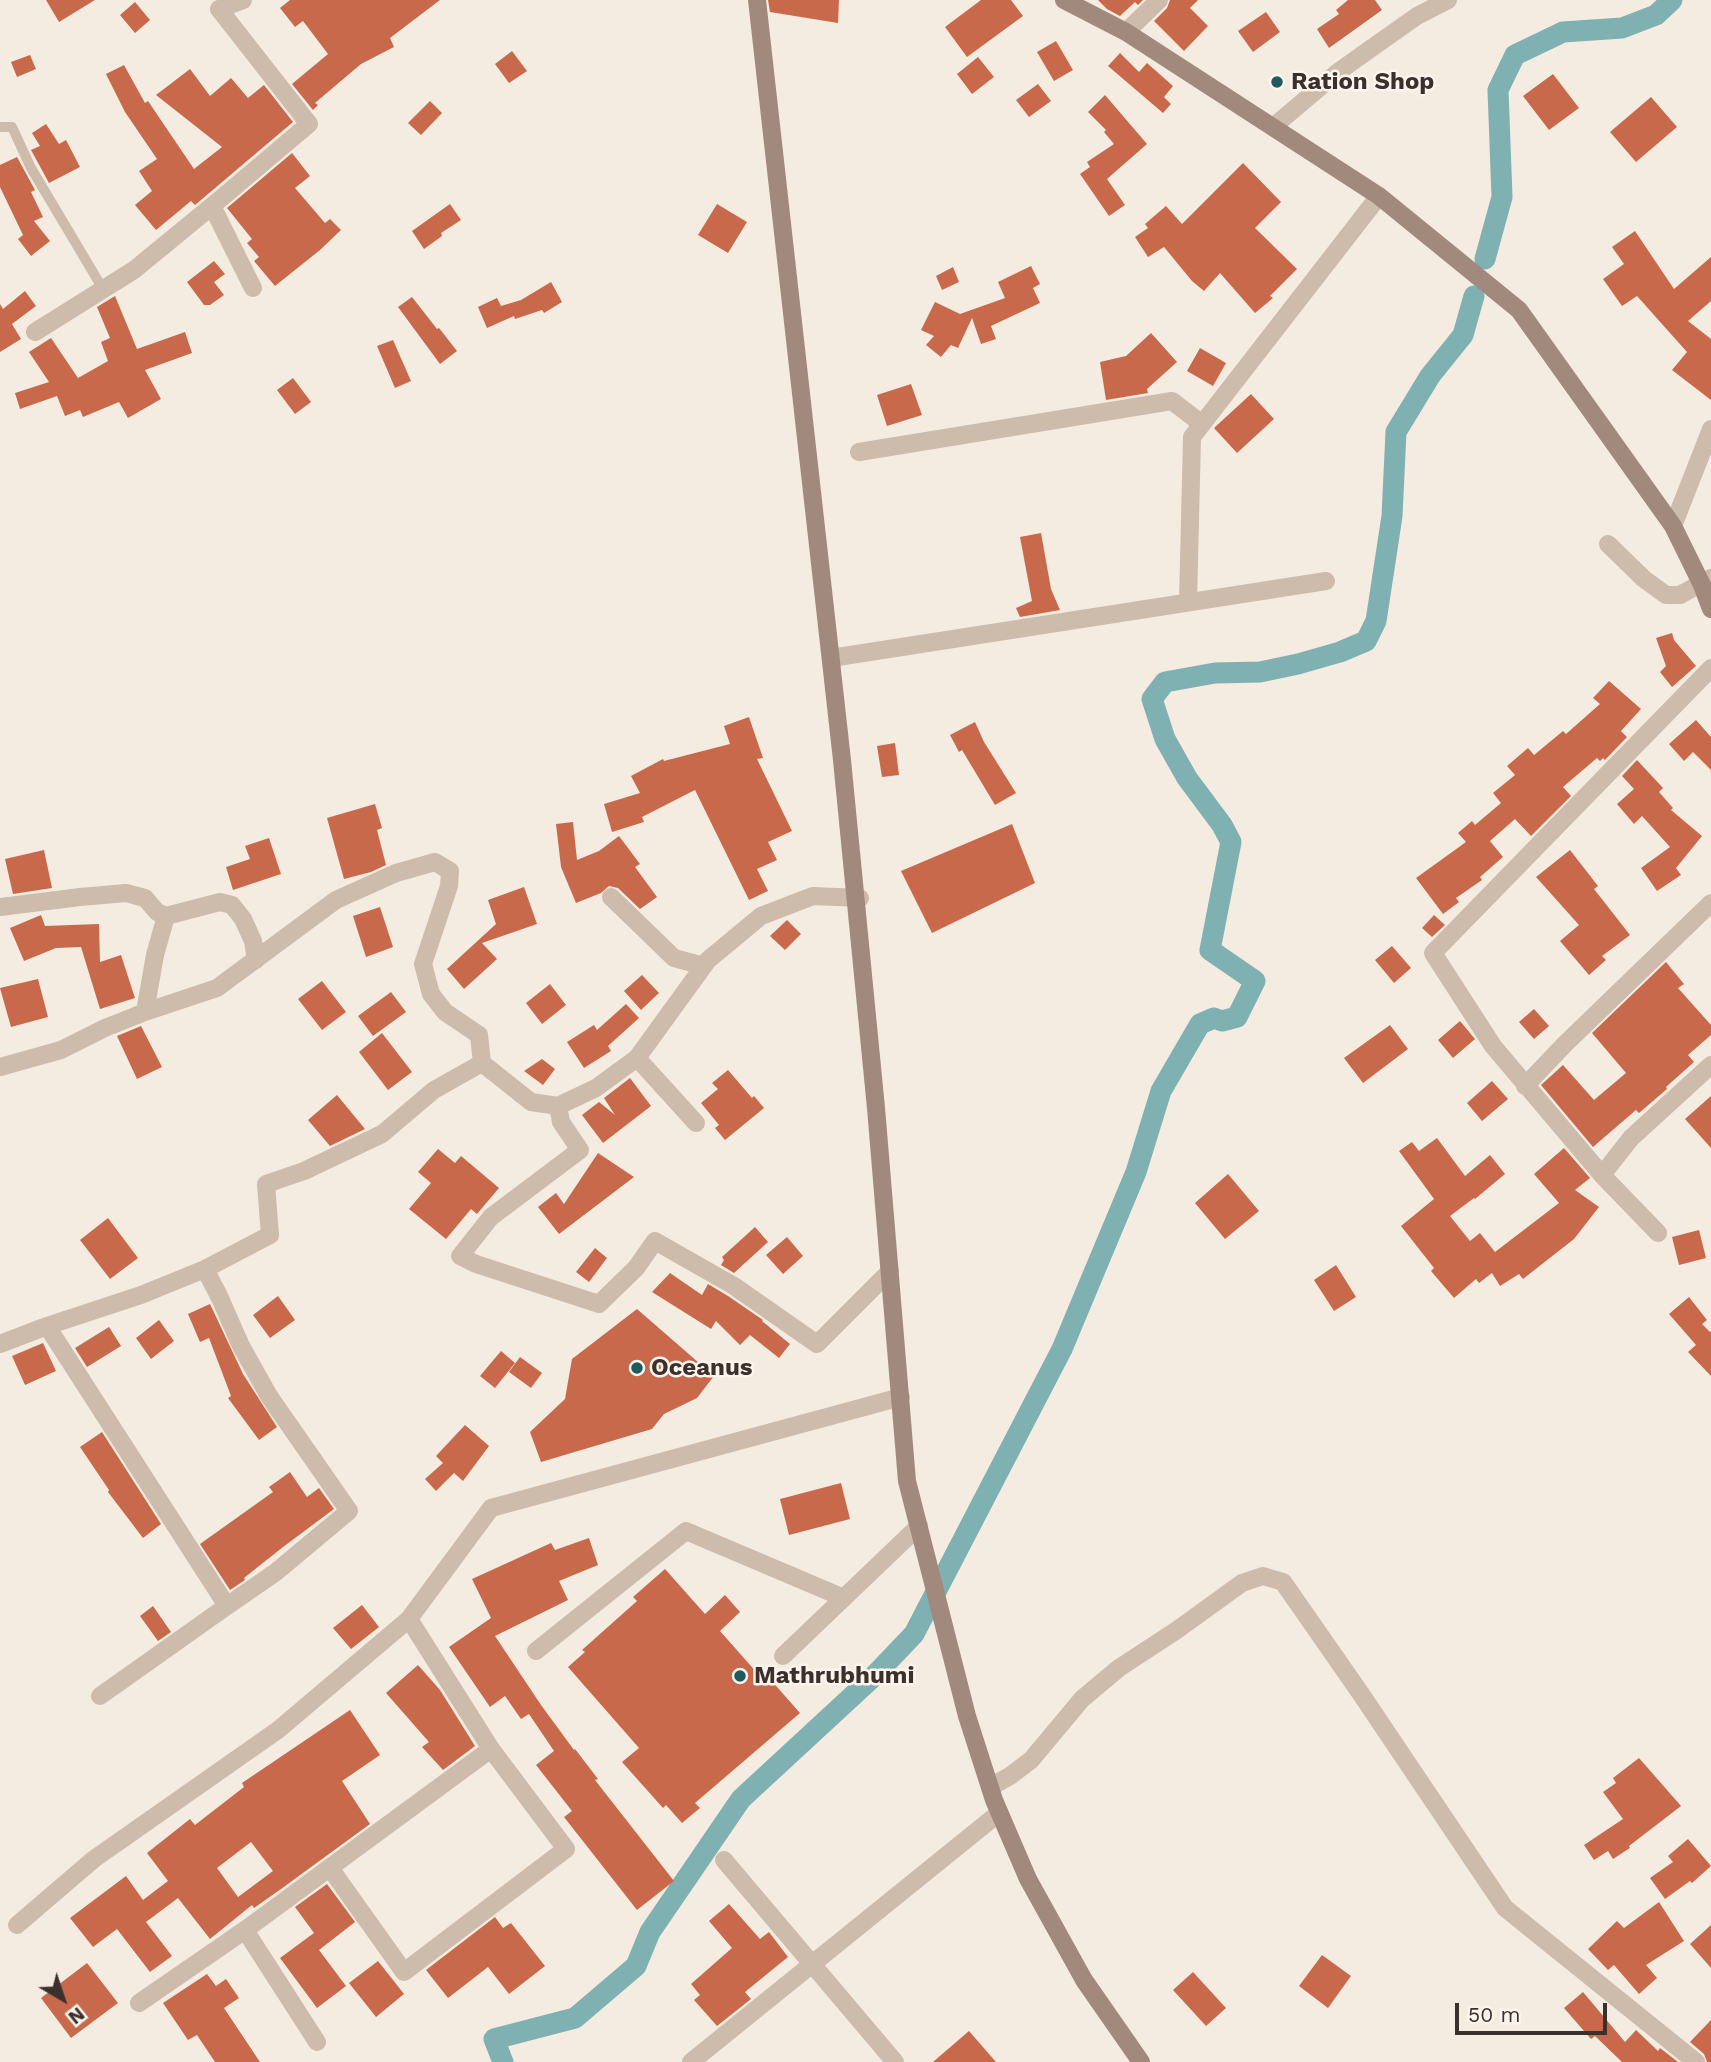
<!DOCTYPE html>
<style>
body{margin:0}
#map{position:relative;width:1711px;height:2062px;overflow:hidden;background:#f4ebe1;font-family:"Work Sans",sans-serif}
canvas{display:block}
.north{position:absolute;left:28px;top:1964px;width:70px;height:70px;-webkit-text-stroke:5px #fbf5ee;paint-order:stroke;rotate:141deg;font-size:19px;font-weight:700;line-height:28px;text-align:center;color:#3b302b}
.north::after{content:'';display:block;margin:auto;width:24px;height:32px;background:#3b302b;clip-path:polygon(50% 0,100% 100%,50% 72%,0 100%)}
.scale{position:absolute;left:1455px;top:2003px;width:152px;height:32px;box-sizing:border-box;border:4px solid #3b302b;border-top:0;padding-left:9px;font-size:21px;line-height:24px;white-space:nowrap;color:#3b302b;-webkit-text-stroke:5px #fbf5ee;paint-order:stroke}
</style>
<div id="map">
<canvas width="1711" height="2062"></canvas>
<div class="north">N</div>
<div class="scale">50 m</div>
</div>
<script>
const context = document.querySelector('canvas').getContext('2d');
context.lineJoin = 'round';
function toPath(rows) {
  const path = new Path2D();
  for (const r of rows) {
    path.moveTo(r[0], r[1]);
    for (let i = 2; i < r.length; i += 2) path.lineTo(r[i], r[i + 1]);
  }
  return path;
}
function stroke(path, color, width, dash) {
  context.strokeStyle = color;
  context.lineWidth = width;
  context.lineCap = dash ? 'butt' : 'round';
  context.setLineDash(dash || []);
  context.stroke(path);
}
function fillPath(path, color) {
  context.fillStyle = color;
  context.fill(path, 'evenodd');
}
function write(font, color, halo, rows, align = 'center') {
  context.font = font + ' "Work Sans",sans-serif';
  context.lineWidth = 5;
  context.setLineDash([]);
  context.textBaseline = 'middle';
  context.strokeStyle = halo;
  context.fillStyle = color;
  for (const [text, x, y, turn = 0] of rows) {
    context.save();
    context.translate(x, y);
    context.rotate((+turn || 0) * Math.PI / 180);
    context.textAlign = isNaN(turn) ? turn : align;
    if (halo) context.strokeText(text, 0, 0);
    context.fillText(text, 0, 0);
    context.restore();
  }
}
const canal = toPath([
 [1485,259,1502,197,1498,90,1515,55,1563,32,1622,28,1656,15,1672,0],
 [503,2062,494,2039,575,2018,636,1966,650,1932,741,1799,873,1677,914,1634,1062,1349,1136,1172,1161,1091,1200,1024,1214,1018,1222,1021,1237,1017,1255,981,1210,950,1231,842,1222,825,1187,778,1165,739,1152,699,1165,682,1215,673,1260,672,1298,664,1340,652,1366,641,1376,621,1392,516,1396,432,1430,376,1463,335,1474,296]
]);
const building = toPath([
 [46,0,95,0,59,22],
 [290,0,440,0,390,38,394,47,361,64,315,103,318,105,313,110,292,84,328,54,303,21,295,27,280,8],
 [768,0,839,0,838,23,770,12],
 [981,0,1011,0,1023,16,967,57,945,27],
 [1098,0,1143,0,1138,5,1135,2,1120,16,1107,9],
 [1170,0,1198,0,1190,8,1208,26,1184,51,1154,21,1167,8],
 [1348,0,1375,0,1382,10,1329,48,1317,29,1339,14,1336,10],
 [135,2,150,20,135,33,120,15],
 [1266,12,1280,32,1253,52,1238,31],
 [1056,41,1073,70,1054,81,1037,52],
 [512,51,527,71,509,83,495,64],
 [1120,53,1139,72,1147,63,1173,86,1164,97,1171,104,1163,113,1108,66],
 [30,55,36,69,17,77,11,62],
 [978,57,994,77,972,94,957,74],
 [124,65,145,103,148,101,194,169,222,147,156,95,190,69,210,96,231,78,248,98,264,85,293,122,195,205,191,201,156,230,135,205,152,191,139,171,157,159,125,112,106,74],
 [1553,74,1579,108,1549,130,1523,96],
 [1038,84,1051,101,1029,117,1016,100],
 [1105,95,1147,144,1107,179,1125,205,1109,216,1080,174,1090,167,1087,162,1114,144,1104,132,1106,130,1088,112],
 [1651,97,1677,127,1636,162,1610,132],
 [430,101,442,113,421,135,408,123],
 [46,124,59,144,66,140,80,167,49,183,31,150,40,146,32,133],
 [292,153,310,176,295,188,325,223,330,219,341,230,320,250,275,286,254,261,259,257,247,243,252,239,227,208],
 [17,157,35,190,31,192,43,217,34,221,50,241,31,256,18,239,23,235,0,187,0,165],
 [1243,163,1281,202,1255,228,1297,269,1270,296,1273,298,1255,313,1220,273,1204,291,1192,281,1164,247,1148,257,1135,237,1148,228,1145,224,1166,206,1182,224],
 [450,204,461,220,441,233,442,236,424,249,412,231],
 [717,204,747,222,728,253,698,235],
 [1635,231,1674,289,1711,257,1711,301,1688,321,1711,339,1711,400,1672,370,1687,352,1637,296,1622,306,1603,279,1624,264,1612,247],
 [214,261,225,274,214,282,224,295,210,305,204,305,187,282],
 [1031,266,1040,284,1033,288,1040,303,991,326,996,339,981,344,972,318,958,348,951,345,941,357,926,345,934,336,921,330,935,302,960,314,1005,298,998,282],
 [953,267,959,282,942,290,936,276],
 [551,282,562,302,544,313,542,310,515,319,514,316,487,328,478,307,497,298,501,306,521,300],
 [25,291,36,306,12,324,21,339,0,352,0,304,3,309],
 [115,296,137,349,185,332,192,353,145,370,161,399,128,418,119,402,83,417,80,410,65,416,57,396,20,409,15,393,49,382,29,352,51,338,78,378,108,361,101,342,110,338,97,307],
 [412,297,437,329,439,328,457,351,440,364,398,307],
 [1151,333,1177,362,1147,389,1148,393,1106,400,1100,362,1126,356],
 [393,340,411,381,395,388,377,346],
 [1200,348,1226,363,1213,386,1187,371],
 [293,378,311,402,295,414,277,390],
 [911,384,922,415,887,426,877,395],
 [1251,394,1274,419,1237,453,1214,428],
 [1041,533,1051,589,1060,610,1020,617,1016,608,1032,601,1020,537],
 [1672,633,1674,640,1696,666,1672,687,1660,672,1666,666,1656,638],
 [1609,681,1641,709,1621,731,1627,737,1605,760,1603,758,1600,761,1597,758,1563,787,1571,796,1531,836,1515,819,1490,841,1503,857,1480,877,1482,880,1456,898,1459,902,1443,914,1416,878,1466,842,1458,833,1472,821,1475,825,1501,803,1493,793,1515,775,1507,766,1528,748,1534,755,1563,731,1566,734,1600,704,1593,698],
 [749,717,763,758,757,759,792,831,768,842,777,860,757,869,768,891,749,900,695,790,642,817,644,822,612,832,604,804,640,793,631,776,663,759,664,761,730,744,724,726],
 [1696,720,1711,737,1711,770,1693,752,1684,761,1669,744],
 [975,722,984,742,1016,793,995,805,962,750,959,752,950,735],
 [895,743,899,775,882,777,877,746],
 [1637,760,1663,788,1659,792,1673,808,1671,810,1702,836,1676,868,1681,875,1657,891,1641,868,1670,847,1642,816,1634,824,1617,804,1634,789,1622,776],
 [375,804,382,828,377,830,386,865,371,872,344,879,327,818],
 [573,822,577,860,599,851,619,836,640,864,635,867,657,897,640,909,618,888,609,886,601,893,576,903,561,867,556,824],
 [1012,824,1035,883,932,933,901,871],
 [269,838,281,874,233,890,226,867,250,859,245,846],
 [44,850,52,888,13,894,5,859],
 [1570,850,1598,886,1594,889,1630,935,1602,956,1606,960,1589,975,1560,941,1579,925,1536,877],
 [524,887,537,924,482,943,497,959,464,989,447,969,496,924,488,900],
 [380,907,393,947,366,957,353,916],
 [41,915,45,926,99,924,100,962,121,955,135,998,100,1009,81,947,56,948,24,961,10,928],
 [1434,915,1445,925,1432,937,1422,928],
 [787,920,801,934,785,950,770,936],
 [1392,946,1411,968,1394,983,1375,960],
 [1666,962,1684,984,1678,988,1711,1025,1711,1035,1688,1055,1694,1062,1666,1087,1667,1089,1639,1113,1636,1110,1593,1147,1541,1085,1563,1065,1594,1100,1626,1073,1592,1033],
 [642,975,659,993,641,1010,624,991],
 [38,979,48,1017,11,1027,0,988],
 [322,981,346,1012,322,1030,298,999],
 [550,984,566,1005,542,1024,526,1003],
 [391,992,406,1012,373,1036,358,1016],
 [626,1004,639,1018,608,1046,611,1051,584,1068,567,1042,594,1025,597,1030],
 [1534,1009,1549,1026,1534,1039,1519,1022],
 [1460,1021,1475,1039,1453,1058,1438,1040],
 [1390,1025,1408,1049,1363,1083,1344,1058],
 [141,1026,162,1067,137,1079,117,1036],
 [382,1033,412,1072,388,1090,359,1052],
 [542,1059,555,1069,543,1085,524,1071],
 [728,1070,752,1098,754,1096,764,1108,725,1140,715,1128,719,1125,701,1103,718,1089,712,1083],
 [630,1078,651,1106,603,1143,582,1115,599,1102,615,1115,604,1098],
 [1492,1081,1508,1099,1482,1121,1467,1103],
 [337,1095,365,1129,330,1146,308,1120],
 [1711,1096,1711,1148,1685,1119],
 [1437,1138,1465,1176,1490,1155,1505,1174,1475,1199,1474,1198,1450,1216,1470,1241,1480,1233,1495,1252,1559,1203,1534,1174,1564,1148,1590,1178,1575,1190,1599,1207,1574,1239,1523,1279,1519,1274,1500,1286,1492,1273,1479,1283,1476,1279,1454,1298,1431,1271,1434,1268,1401,1226,1434,1199,1399,1151,1412,1142,1419,1151],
 [438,1149,455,1163,461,1156,499,1188,477,1214,471,1209,446,1239,409,1209,431,1183,418,1172],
 [598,1153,634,1177,559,1234,538,1207,556,1193,564,1204],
 [1228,1174,1259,1211,1225,1239,1195,1203],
 [108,1218,138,1258,110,1279,80,1240],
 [755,1227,768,1242,734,1273,721,1265,724,1260,722,1257],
 [1699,1230,1706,1258,1679,1265,1672,1237],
 [787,1237,803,1256,783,1274,766,1255],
 [595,1248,607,1258,589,1282,576,1272],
 [1336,1265,1356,1297,1334,1311,1314,1280],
 [670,1273,702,1295,708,1284,728,1296,763,1320,762,1321,790,1344,779,1358,750,1335,740,1345,716,1321,711,1329,652,1292],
 [278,1296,295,1320,270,1338,253,1315],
 [1689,1297,1707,1320,1702,1324,1710,1332,1711,1331,1711,1376,1688,1352,1696,1345,1669,1314],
 [210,1304,243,1374,277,1427,259,1440,228,1398,231,1396,209,1338,200,1342,188,1314],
 [637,1309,714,1376,697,1398,664,1414,652,1429,541,1462,530,1432,565,1399,572,1359],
 [159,1320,174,1341,151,1359,136,1338],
 [109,1327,121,1346,87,1367,75,1348],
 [43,1343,56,1371,25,1385,12,1356],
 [501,1351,515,1363,495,1388,480,1376],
 [520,1357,542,1373,531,1388,509,1372],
 [465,1425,489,1446,463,1481,454,1473,436,1491,425,1479,443,1463,436,1456],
 [102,1432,161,1524,143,1538,108,1492,109,1490,80,1447],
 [290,1472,307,1497,319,1488,334,1509,283,1547,244,1578,245,1580,230,1590,200,1544,273,1492,269,1487],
 [841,1483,850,1519,789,1535,780,1499],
 [589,1538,598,1565,559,1581,568,1600,495,1636,541,1705,574,1750,575,1749,598,1779,595,1780,674,1881,637,1910,564,1817,572,1811,536,1765,554,1751,529,1714,521,1719,505,1696,490,1707,449,1647,491,1618,472,1579,551,1543,555,1550],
 [665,1569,705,1614,725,1595,740,1612,720,1631,766,1683,770,1679,800,1713,695,1803,700,1808,682,1823,666,1805,663,1808,622,1762,639,1748,568,1667,585,1652,582,1650,637,1601,633,1597],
 [362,1605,379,1627,351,1649,333,1628],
 [153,1606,171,1632,158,1641,140,1616],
 [418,1665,440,1690,475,1746,443,1770,422,1747,429,1742,386,1693],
 [350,1710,380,1755,342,1781,370,1824,281,1889,254,1908,252,1905,210,1939,178,1898,146,1922,172,1956,150,1972,117,1929,93,1947,70,1918,126,1876,143,1900,168,1881,147,1853,190,1819,195,1825,244,1787,242,1783],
 [251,1842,273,1871,238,1897,217,1868],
 [1639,1758,1681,1806,1629,1846,1630,1848,1613,1859,1608,1851,1594,1860,1584,1845,1623,1819,1603,1792,1616,1783,1613,1778],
 [1688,1839,1711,1866,1692,1883,1690,1881,1665,1899,1650,1878,1673,1862,1668,1856],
 [327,1884,355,1922,319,1950,346,1986,317,2008,280,1958,314,1933,295,1907],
 [1659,1902,1684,1941,1646,1965,1657,1978,1639,1994,1614,1965,1608,1970,1588,1949,1617,1921,1624,1928],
 [729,1904,760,1939,769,1932,788,1957,745,1992,751,1999,717,2026,694,2000,700,1995,691,1984,732,1948,709,1921],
 [495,1917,503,1928,511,1923,545,1966,509,1994,488,1967,448,1998,426,1970],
 [1711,1925,1711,1968,1690,1944],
 [1322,1955,1351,1976,1328,2008,1299,1986],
 [378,1961,404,1994,376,2017,349,1983],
 [87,1963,118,2003,71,2038,41,1998],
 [1193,1972,1226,2008,1206,2026,1173,1990],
 [207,1974,216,1986,226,1979,239,1998,224,2008,260,2062,215,2062,197,2035,188,2040,163,2003],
 [1583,1992,1625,2042,1636,2030,1658,2051,1660,2048,1678,2062,1622,2062,1595,2036,1591,2039,1564,2008],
 [1711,2020,1711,2062,1707,2062,1704,2054,1690,2042],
 [969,2031,996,2062,933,2062]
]);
const lane = toPath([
 [0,127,12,127,31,168,103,289]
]);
const street = toPath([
 [243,0,219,9,309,124,212,206,253,288],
 [1126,32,1159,0],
 [1273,127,1338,72,1366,52,1417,16,1448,0],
 [35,332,134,270,212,206],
 [859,452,1172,401,1202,424],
 [1673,526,1711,429],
 [1608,544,1644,579,1666,595,1680,595,1711,578],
 [1188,602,1192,437,1379,196],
 [831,658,1326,581],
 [611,897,674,958,704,966],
 [0,907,80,897,126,893,145,898,157,912,166,916,220,902,232,905,243,919,253,941,256,960],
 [166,916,155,955,145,1012,217,988,336,900,396,873,435,862,450,871,449,886,423,964,431,994,445,1012,479,1035,482,1063],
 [637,1058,696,1123],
 [0,1067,61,1050,105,1028,145,1012],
 [1525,1086,1565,1044,1711,903],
 [558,1106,561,1122,580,1150,491,1217,460,1256,476,1264,599,1304,636,1268,655,1241,734,1286,817,1344,890,1271],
 [1602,1175,1631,1138,1711,1065],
 [1658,1233,1602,1175,1493,1046,1433,953,1711,668],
 [47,1326,227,1606,276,1572,349,1511,269,1396,241,1346,220,1298,205,1269],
 [0,1344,47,1326,141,1295,205,1269,270,1235,266,1184,304,1171,382,1134,434,1090,482,1063,531,1102,558,1106,596,1088,637,1058,708,960,761,916,813,896,860,898],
 [536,1651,686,1531,844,1598],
 [783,1656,919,1526],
 [100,1696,227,1606],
 [990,1787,1010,1776,1031,1760,1082,1699,1119,1668,1177,1630,1242,1583,1263,1576,1283,1582,1361,1694,1505,1908,1696,2062],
 [724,1860,895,2062],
 [330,1868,404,1972,566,1849,491,1749],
 [17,1925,94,1859,278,1730,409,1619,491,1508,901,1397],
 [245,1930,317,2042],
 [139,2003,245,1930,491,1749,409,1619],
 [691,2062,999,1813]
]);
const secondary = toPath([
 [757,0,842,760,876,1108,907,1481,967,1716,994,1800,1028,1879,1084,1980,1141,2062],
 [1064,0,1126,32,1379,196,1519,310,1673,526,1702,585,1711,609]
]);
const markers = [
 [1277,82,7,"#1f5a5e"],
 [637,1368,7,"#1f5a5e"],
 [740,1676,7,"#1f5a5e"]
];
const poiNames = [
 ["Ration Shop",1291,82],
 ["Oceanus",651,1368],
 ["Mathrubhumi",754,1676]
];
stroke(canal, '#7fb0b2', 21);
fillPath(building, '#c8694b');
stroke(lane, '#cdbbac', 10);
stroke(street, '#cdbbac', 18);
stroke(secondary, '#a18a7d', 18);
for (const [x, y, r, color] of markers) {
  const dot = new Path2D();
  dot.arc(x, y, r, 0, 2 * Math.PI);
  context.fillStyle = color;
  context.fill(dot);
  stroke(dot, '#fbf5ee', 2.5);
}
write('bold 24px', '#3b302b', '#fbf5ee', poiNames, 'left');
</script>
